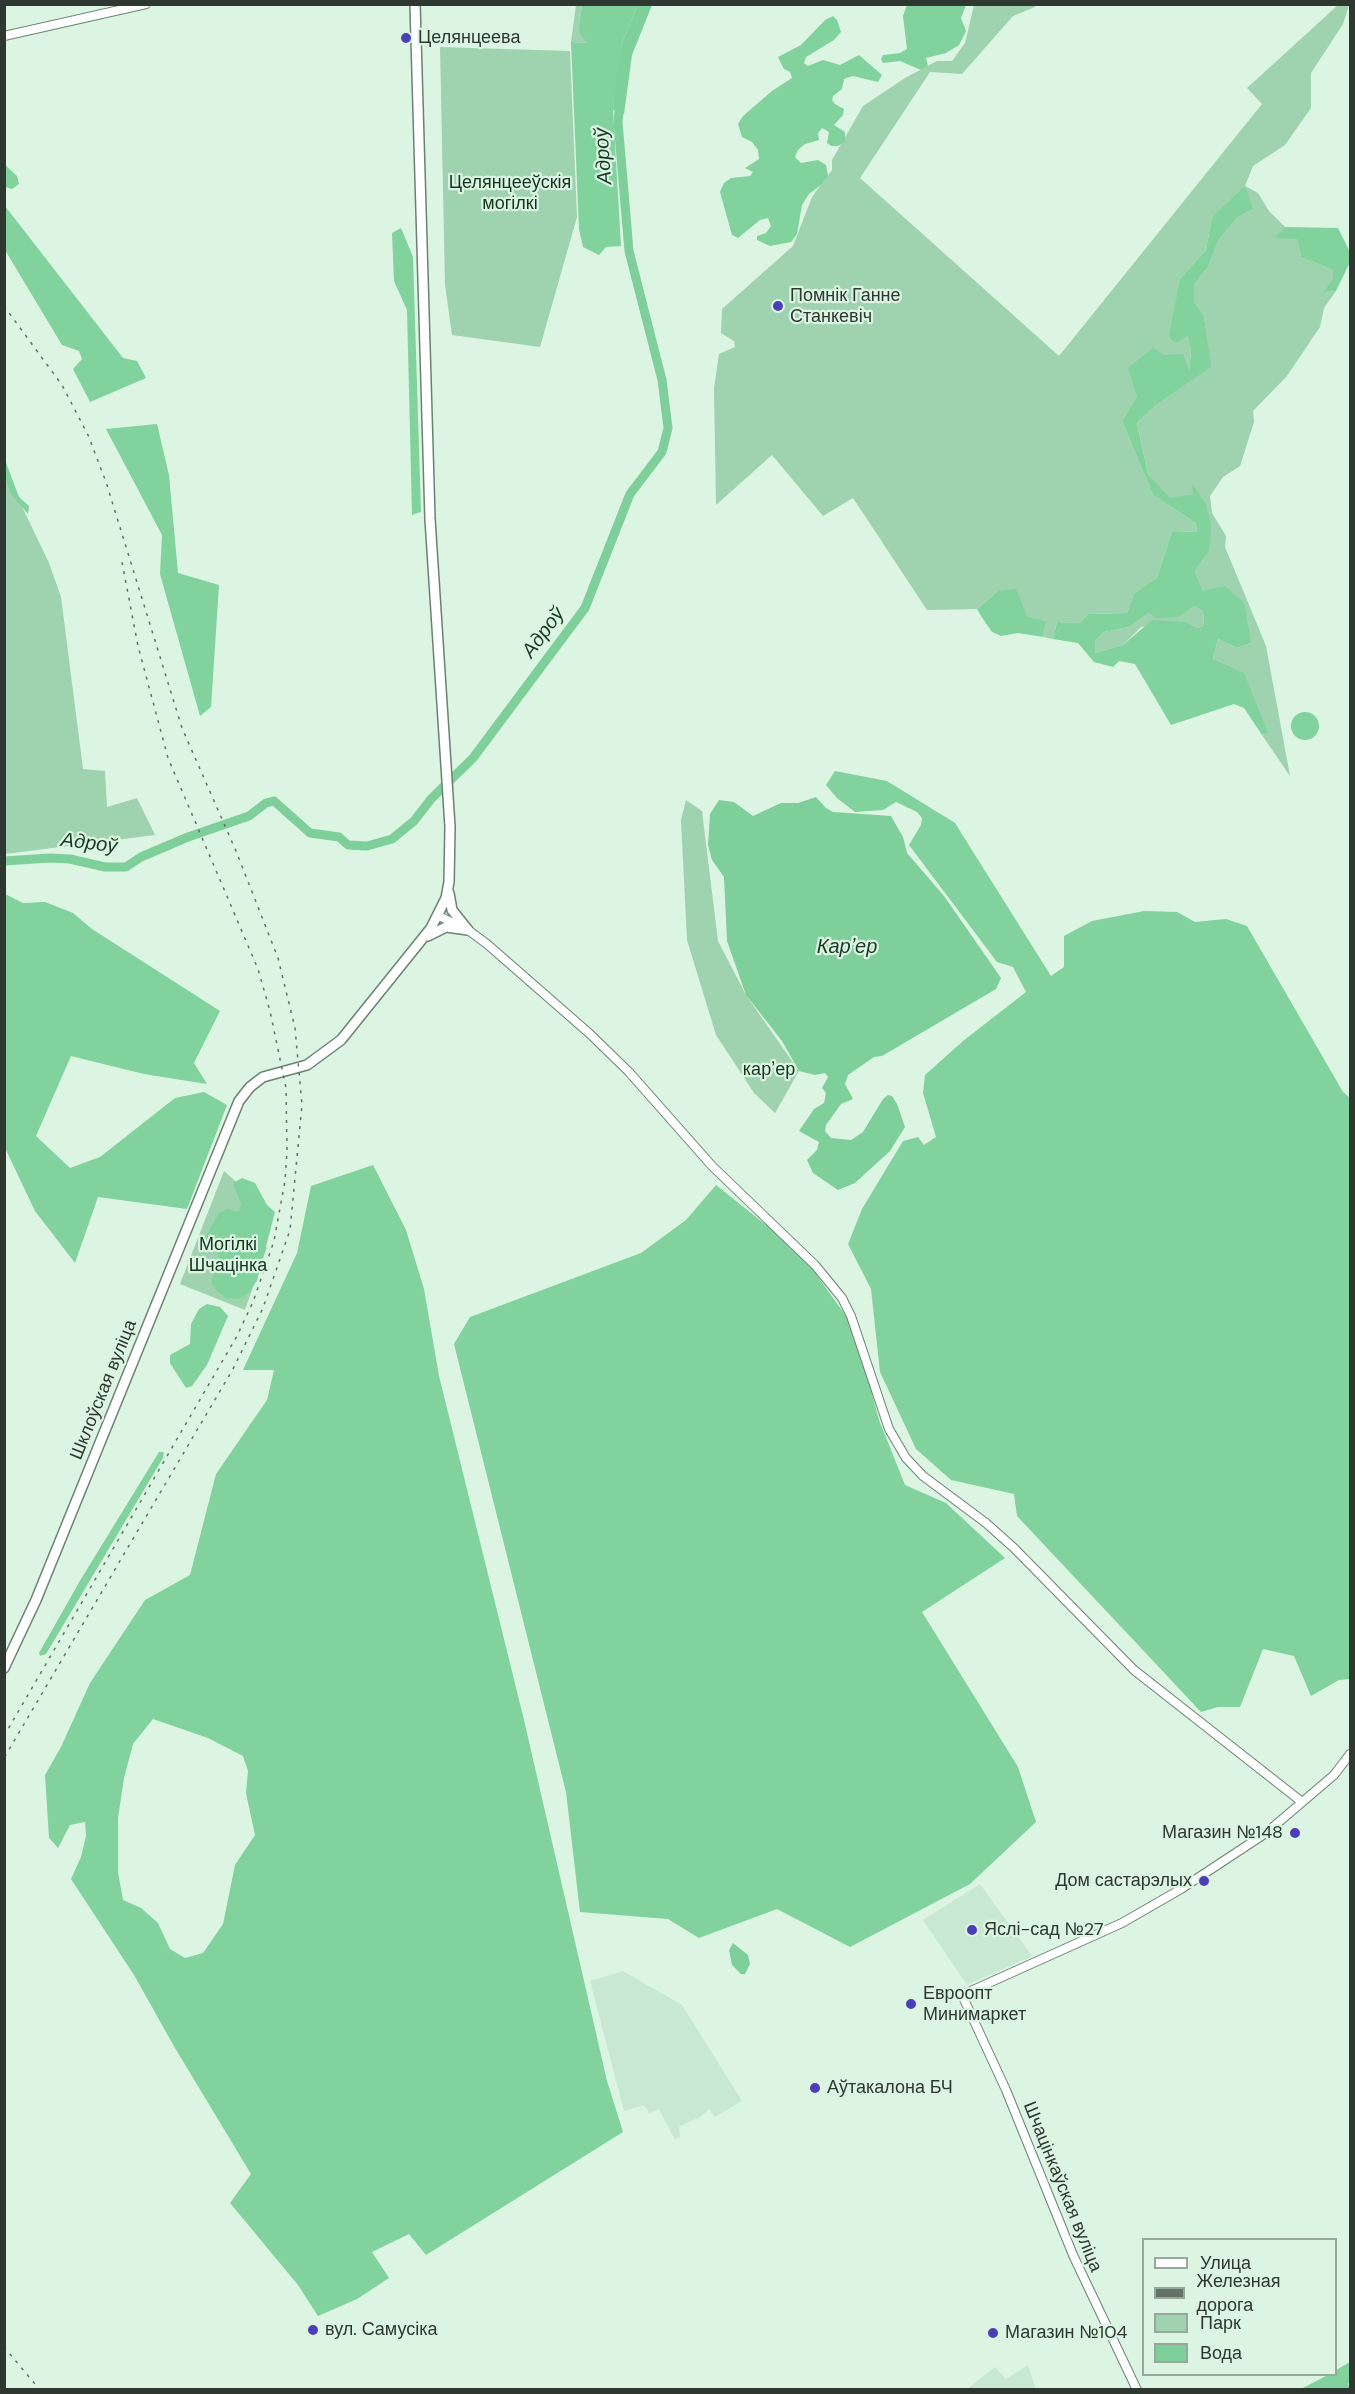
<!DOCTYPE html>
<meta charset="utf-8">
<style>
body{margin:0}
#map{position:relative;width:1355px;height:2394px;overflow:hidden;background:#dbf5e2;font-family:"DM Sans",sans-serif}
canvas{display:block}
.frame{position:absolute;inset:0;border:6px solid #2e3831;pointer-events:none}
.legend{position:absolute;left:1142px;top:2238px;width:195px;height:138px;box-sizing:border-box;background:#dbf5e2;border:2px solid #96a99b;margin:0;padding:8px 10px;list-style:none;font-size:18px;color:#2e3831}
.legend li{display:flex;align-items:center;gap:12px;height:30px}
.legend b{width:30px;border:2px solid #96a99b}
</style>
<div id="map">
<canvas width="1355" height="2394"></canvas>
<div class="frame"></div>
<ul class="legend">
<li><b style="height:8px;background:#fff"></b>Улица</li>
<li><b style="height:8px;background:#637267"></b>Железная дорога</li>
<li><b style="height:16px;background:#9fd2ae"></b>Парк</li>
<li><b style="height:16px;background:#7ecf99"></b>Вода</li>
</ul>
</div>
<script>
const context = document.querySelector('canvas').getContext('2d');
context.lineJoin = 'round';
function fillPath(path, color) {
  context.fillStyle = color;
  context.fill(path, 'evenodd');
}
function toPath(rows) {
  const path = new Path2D();
  for (const r of rows) {
    if (r.length === 3) {
      path.moveTo(r[0] + r[2], r[1]);
      path.arc(r[0], r[1], r[2], 0, 2 * Math.PI);
      continue;
    }
    path.moveTo(r[0], r[1]);
    for (let i = 2; i < r.length; i += 2) path.lineTo(r[i], r[i + 1]);
  }
  return path;
}
function stroke(path, color, width, dash) {
  context.strokeStyle = color;
  context.lineWidth = width;
  context.lineCap = dash ? 'butt' : 'round';
  context.setLineDash(dash || []);
  context.stroke(path);
}
function write(font, color, halo, rows, align = 'center') {
  context.font = font + ' "DM Sans",sans-serif';
  context.lineWidth = 4.5;
  context.setLineDash([]);
  context.textBaseline = 'middle';
  context.strokeStyle = halo;
  context.fillStyle = color;
  for (const [text, x, y, turn = 0] of rows) {
    context.save();
    context.translate(x, y);
    context.rotate((+turn || 0) * Math.PI / 180);
    context.textAlign = isNaN(turn) ? turn : align;
    if (halo) context.strokeText(text, 0, 0);
    context.fillText(text, 0, 0);
    context.restore();
  }
}
const built = toPath([
 [980,1884,1032,1956,967,1985,923,1920],
 [623,1971,682,2005,742,2101,715,2117,709,2109,700,2117,679,2127,680,2137,675,2140,659,2109,649,2113,644,2105,624,2111,590,1981],
 [1028,2365,1036,2389,967,2389,995,2367,1006,2379]
]);
const green = toPath([
 [1035,4,1035,7,1013,16,962,74,930,72,860,178,1059,356,1262,104,1247,88,1338,5,1349,5,1343,24,1311,73,1311,108,1285,145,1253,166,1245,186,1258,193,1269,211,1285,227,1275,238,1297,238,1301,257,1333,270,1333,278,1325,292,1336,291,1324,308,1320,327,1287,376,1253,411,1254,422,1240,466,1223,477,1210,496,1212,513,1226,536,1225,547,1266,646,1290,776,1262,735,1268,733,1227,666,1213,659,1218,639,1237,648,1251,643,1203,591,1195,571,1209,551,1193,485,1193,494,1170,499,1148,474,1137,423,1156,405,1210,367,1204,316,1194,301,1194,285,1208,267,1219,239,1238,217,1253,209,1212,217,1206,250,1180,279,1191,351,1189,372,1137,396,1122,421,1153,495,1196,523,1197,532,1172,531,1157,578,1134,593,1127,613,1088,614,1080,623,1057,622,1053,639,1043,637,1046,621,1027,616,998,591,977,609,927,610,853,498,823,516,772,455,716,505,714,388,719,354,735,347,734,341,721,333,722,309,793,246,812,197,832,170,832,160,863,106,905,78,937,61,952,61,965,43,974,5],
 [576,5,582,5,578,31,588,43,571,42],
 [440,47,570,51,577,217,540,347,452,335,445,285],
 [4,469,49,563,61,597,83,769,105,771,107,807,137,798,155,835,5,854],
 [1194,606,1203,611,1204,625,1198,628,1184,622,1141,627,1123,645,1095,653,1095,641,1104,632,1129,627,1149,613],
 [686,800,702,811,718,941,746,995,799,1071,775,1113,754,1093,716,1035,687,940,681,820],
 [224,1171,272,1214,261,1244,267,1247,245,1310,180,1284]
]);
const forest = toPath([
 [582,5,638,5,622,43,613,110,621,246,606,247,599,255,583,247,579,229,571,42,587,43,578,31],
 [907,5,966,5,961,18,966,31,959,45,946,53,926,58,928,66,921,70,900,61,883,63,881,59,883,55,900,53,907,49,903,16],
 [833,16,837,20,841,32,834,40,806,57,804,63,808,66,823,60,840,65,859,55,882,75,878,82,853,76,844,79,842,89,833,96,832,100,835,104,844,109,843,115,834,125,845,132,845,142,838,146,831,146,827,143,829,132,822,128,818,133,819,140,805,144,798,150,795,157,801,163,818,160,826,165,828,176,821,185,809,194,802,205,797,234,791,242,770,246,757,240,757,236,766,233,771,226,768,218,760,220,738,238,732,235,720,192,724,183,731,178,750,176,753,172,745,168,759,159,758,150,752,142,742,137,738,124,743,116,772,91,792,78,790,72,784,69,778,57,801,45,825,20],
 [4,164,17,176,19,184,12,189,5,187],
 [1245,186,1253,209,1238,217,1219,239,1208,267,1194,285,1194,301,1204,316,1211,367,1156,405,1137,423,1148,474,1170,498,1193,494,1192,483,1206,504,1211,526,1209,551,1195,571,1203,591,1225,586,1244,603,1251,643,1237,648,1218,639,1213,659,1244,673,1268,733,1262,735,1244,708,1234,704,1171,725,1135,664,1119,661,1113,667,1094,662,1078,643,1053,639,1057,622,1080,623,1088,614,1127,613,1134,593,1157,578,1172,531,1197,532,1196,523,1153,495,1122,421,1137,396,1128,368,1153,348,1163,355,1183,354,1189,371,1191,351,1188,336,1175,343,1169,337,1180,279,1206,250,1212,217],
 [1194,606,1203,611,1204,625,1198,628,1185,622,1152,620,1123,645,1095,653,1095,641,1104,632,1129,627,1149,613,1157,618,1178,617],
 [5,206,123,358,137,361,146,378,90,402,73,369,82,359,79,351,62,345,5,250],
 [1285,227,1338,228,1350,252,1350,262,1336,291,1324,292,1333,278,1333,270,1301,257,1297,239,1274,238],
 [401,228,413,257,421,512,412,515,407,310,394,281,392,233],
 [157,424,169,475,178,573,219,585,211,707,200,716,160,574,162,535,106,429],
 [5,460,19,497,29,506,28,514,11,494,5,476],
 [1016,589,1027,616,1046,621,1043,637,1018,633,1001,636,992,632,981,616,977,609,998,591],
 [1305,726,14],
 [835,771,887,781,955,823,1051,976,1064,967,1064,936,1092,921,1144,911,1177,912,1195,922,1226,919,1247,926,1343,1092,1350,1098,1350,1679,1339,1680,1311,1696,1294,1656,1263,1649,1240,1707,1218,1707,1201,1712,1017,1516,1014,1494,951,1480,916,1449,880,1372,871,1289,848,1244,862,1209,903,1141,918,1137,924,1145,936,1137,923,1093,925,1075,963,1041,1026,992,1013,967,997,962,909,845,921,825,922,818,917,812,896,802,883,810,855,812,837,798,826,785],
 [5,894,23,903,45,902,73,913,92,929,220,1011,194,1063,207,1084,144,1074,71,1056,36,1136,70,1168,100,1157,175,1098,204,1092,227,1105,187,1209,98,1197,75,1263,35,1211,5,1148],
 [373,1165,406,1230,424,1289,439,1376,524,1720,607,2081,623,2132,426,2255,409,2234,372,2252,389,2278,357,2299,318,2316,298,2285,230,2203,251,2174,175,2048,134,1975,71,1879,81,1857,86,1836,85,1822,70,1825,58,1848,49,1838,45,1775,61,1747,90,1683,145,1600,190,1575,216,1474,267,1400,274,1370,243,1370,297,1253,311,1186],
 [153,1719,208,1738,243,1756,248,1771,246,1793,255,1835,235,1865,223,1924,203,1953,185,1958,170,1949,158,1923,141,1908,123,1900,118,1872,118,1818,124,1778,133,1744],
 [242,1178,255,1183,267,1205,275,1212,257,1281,248,1293,238,1299,226,1298,216,1290,211,1282,219,1255,204,1239,219,1213,227,1209,239,1212,241,1204,233,1183],
 [716,1185,800,1252,854,1327,879,1420,905,1485,946,1503,1005,1558,922,1612,1018,1767,1036,1822,970,1884,850,1947,777,1909,699,1938,668,1919,580,1912,566,1792,454,1344,470,1317,641,1253,686,1220],
 [207,1304,220,1307,228,1316,207,1365,192,1386,186,1388,170,1363,170,1355,190,1344,191,1324,199,1309],
 [159,1452,164,1452,163,1458,46,1654,40,1656,39,1653,81,1579],
 [1350,2362,1350,2381,1348,2384,1350,2389,1301,2389,1328,2375,1336,2374,1336,2370]
]);
const water = toPath([
 [638,5,652,5,632,55,624,114,613,110,617,71,622,43],
 [816,797,826,808,833,812,891,816,903,837,907,853,944,896,1001,978,996,989,882,1056,874,1057,848,1075,845,1084,853,1099,841,1104,826,1125,825,1131,831,1138,851,1140,863,1132,883,1099,888,1095,892,1096,897,1104,905,1127,890,1151,855,1183,838,1190,813,1173,807,1160,817,1150,819,1142,799,1131,814,1109,824,1103,826,1093,822,1088,828,1077,825,1073,815,1075,799,1071,782,1041,746,995,727,941,724,877,712,860,708,845,710,814,719,800,734,802,753,816,781,803,798,803],
 [733,1943,748,1955,750,1964,745,1974,741,1974,732,1965,729,1950]
]);
const river = toPath([
 [4,861,50,858,70,859,105,867,126,867,141,857,188,837,249,816,266,803,274,801,310,833,339,837,348,845,367,846,392,839,414,821,431,799,473,758,585,608,630,494,662,452,668,428,662,380,629,251,618,122,620,102]
]);
const tertiary = toPath([
 [4,36,146,4],
 [439,916,468,930,487,944,590,1034,629,1072,712,1166,815,1265,842,1298,851,1316,889,1429,906,1458,923,1476,986,1523,1014,1548,1134,1670,1302,1802],
 [1137,2390,1073,2255,1006,2090,962,1995,1122,1923,1181,1889,1266,1833,1334,1775,1350,1754]
]);
const primary = toPath([
 [449,893,452,910,468,930],
 [428,936,446,927,468,930],
 [4,1668,36,1600,239,1101,250,1087,263,1077,307,1065,341,1040,431,928,446,898,449,882,450,827,430,519,415,4]
]);
const rail = toPath([
 [4,306,62,385,88,435,106,482,182,728,236,851,278,958,295,1028,302,1105,290,1230,263,1308,233,1369,4,1758],
 [4,1736,237,1336,253,1302,274,1241,285,1181,287,1152,286,1088,270,1011,258,969,168,758,138,646,121,557],
 [4,2347,40,2390]
]);
const markers = [
 [406,38,6,"#4a3fb6"],
 [778,306,6,"#4a3fb6"],
 [1295,1833,6,"#4a3fb6"],
 [1204,1881,6,"#4a3fb6"],
 [972,1930,6,"#4a3fb6"],
 [911,2004,6,"#4a3fb6"],
 [815,2088,6,"#4a3fb6"],
 [313,2330,6,"#4a3fb6"],
 [993,2333,6,"#4a3fb6"]
];
const poiNames = [
 ["Целянцеева",418,38],
 ["Помнік Ганне",790,296],
 ["Станкевіч",790,317],
 ["Магазин №148",1283,1833,"right"],
 ["Дом састарэлых",1192,1881,"right"],
 ["Яслі-сад №27",984,1930],
 ["Евроопт",923,1994],
 ["Минимаркет",923,2015],
 ["Аўтакалона БЧ",827,2088],
 ["вул. Самусіка",325,2330],
 ["Магазин №104",1005,2333]
];
const parkNames = [
 ["Целянцееўскія",510,183],
 ["могілкі",510,204],
 ["карʼер",769,1070],
 ["Могілкі",228,1245],
 ["Шчацінка",228,1266]
];
const streetNames = [
 ["Шклоўская вуліца",104,1390,-68],
 ["Шчацінкаўская вуліца",1062,2187,68]
];
const waterNames = [
 ["Адроў",604,156,-94],
 ["Адроў",544,633,-54],
 ["Адроў",89,844,7],
 ["Карʼер",847,948]
];
fillPath(built, '#c9e8d1');
fillPath(green, '#9fd2ae');
fillPath(forest, '#81d29c');
fillPath(water, '#7ecf99');
stroke(river, '#7ecf99', 9);
stroke(tertiary, '#6b8272', 10);
stroke(primary, '#6b8272', 12);
stroke(tertiary, '#fff', 8);
stroke(primary, '#fff', 9);
stroke(rail, '#637267', 1.5, [3, 6]);
for (const [x, y, r, color] of markers) {
  const dot = new Path2D();
  dot.arc(x, y, r, 0, 2 * Math.PI);
  context.fillStyle = color;
  context.fill(dot);
  stroke(dot, '#dbf5e2', 2);
}
write('18px', '#2e3831', '#dbf5e2', poiNames, 'left');
write('18px', '#12351f', '#dbf5e2', parkNames);
write('18px', '#2e3831', '#dbf5e2', streetNames);
write('italic 20px', '#183a24', '#dbf5e2', waterNames);
</script>
